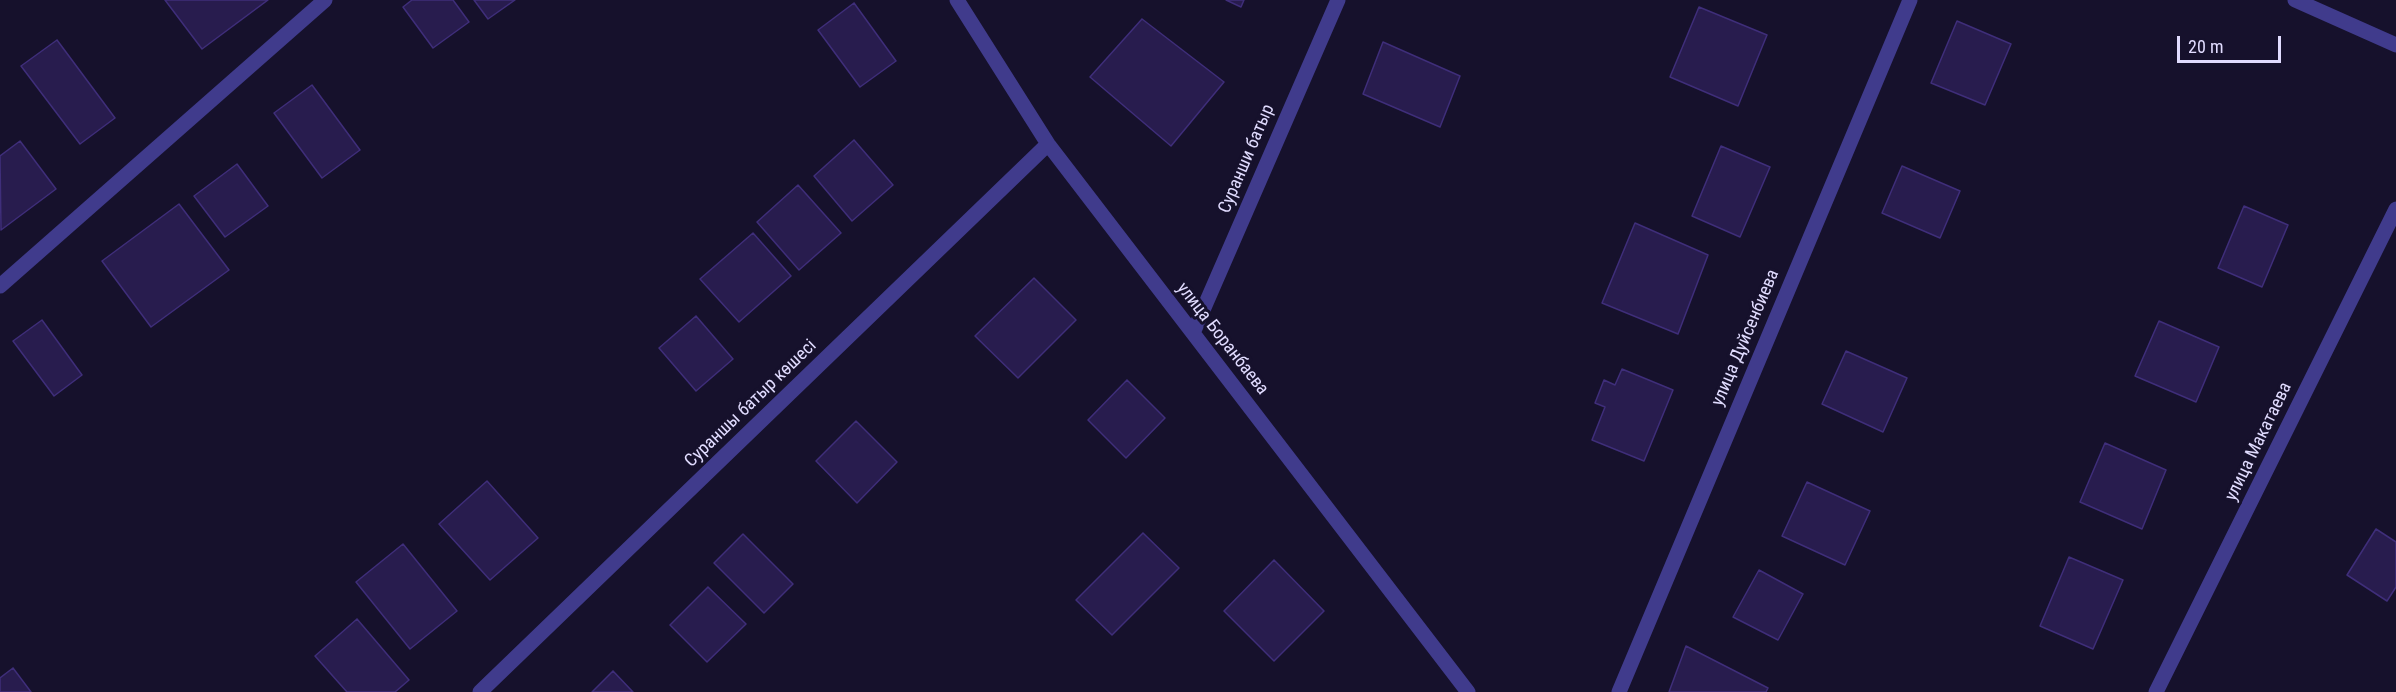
<!DOCTYPE html>
<meta charset="utf-8">
<style>
body{margin:0}
#map{position:relative;width:2396px;height:692px;overflow:hidden;background:#16112c;font-family:"Roboto Condensed",sans-serif}
canvas{display:block}
.scale{position:absolute;left:2177px;top:36px;width:104px;height:27px;box-sizing:border-box;border:3px solid #e1dcff;border-top:0;padding-left:8px;font-size:18px;line-height:21px;white-space:nowrap;color:#e1dcff;-webkit-text-stroke:4px #16112c;paint-order:stroke}
</style>
<div id="map">
<canvas width="2396" height="692"></canvas>
<div class="scale">20 m</div>
</div>
<script>
const context = document.querySelector('canvas').getContext('2d');
context.lineJoin = 'round';
function fillPath(path, color) {
  context.fillStyle = color;
  context.fill(path, 'evenodd');
}
function toPath(rows) {
  const path = new Path2D();
  for (const r of rows) {
    path.moveTo(r[0], r[1]);
    for (let i = 2; i < r.length; i += 2) path.lineTo(r[i], r[i + 1]);
  }
  return path;
}
function stroke(path, color, width, dash) {
  context.strokeStyle = color;
  context.lineWidth = width;
  context.lineCap = dash ? 'butt' : 'round';
  context.setLineDash(dash || []);
  context.stroke(path);
}
function write(font, color, halo, rows, align = 'center') {
  context.font = font + ' "Roboto Condensed",sans-serif';
  context.lineWidth = 6;
  context.setLineDash([]);
  context.textBaseline = 'middle';
  context.strokeStyle = halo;
  context.fillStyle = color;
  for (const [text, x, y, turn = 0] of rows) {
    context.save();
    context.translate(x, y);
    context.rotate((+turn || 0) * Math.PI / 180);
    context.textAlign = isNaN(turn) ? turn : align;
    if (halo) context.strokeText(text, 0, 0);
    context.fillText(text, 0, 0);
    context.restore();
  }
}
const building = toPath([
 [165,0,268,0,202,49,165,0],
 [412,0,453,0,469,22,433,48,403,7,412,0],
 [474,0,515,0,488,19,474,0],
 [1226,0,1244,0,1241,7,1226,0],
 [854,3,896,61,860,87,818,30,854,3],
 [1699,7,1767,35,1738,106,1670,77,1699,7],
 [1142,19,1224,82,1171,146,1090,77,1142,19],
 [1957,21,2011,44,1985,105,1931,83,1957,21],
 [57,40,115,118,80,144,21,66,57,40],
 [1383,42,1460,76,1440,127,1363,94,1383,42],
 [312,85,360,150,322,178,274,113,312,85],
 [854,140,893,185,852,221,814,176,854,140],
 [20,141,56,189,1,230,0,156,20,141],
 [1721,146,1770,167,1740,237,1692,216,1721,146],
 [237,164,268,206,225,237,194,196,237,164],
 [1902,166,1960,191,1940,238,1882,213,1902,166],
 [798,185,841,233,799,270,757,222,798,185],
 [179,204,229,270,151,327,102,261,179,204],
 [2244,206,2288,225,2262,287,2218,268,2244,206],
 [1635,223,1708,255,1678,334,1602,303,1635,223],
 [753,233,791,276,739,322,700,279,753,233],
 [1034,278,1076,320,1018,378,975,336,1034,278],
 [696,316,733,359,696,391,659,348,696,316],
 [42,320,82,375,54,396,13,341,42,320],
 [2159,321,2219,347,2196,402,2135,376,2159,321],
 [1846,351,1907,378,1883,432,1822,404,1846,351],
 [1622,369,1673,390,1644,461,1592,440,1605,407,1595,403,1604,380,1615,385,1622,369],
 [1127,380,1165,418,1126,458,1088,420,1127,380],
 [856,421,897,462,857,503,816,461,856,421],
 [2105,443,2166,470,2142,529,2080,502,2105,443],
 [487,481,538,538,490,580,439,524,487,481],
 [1807,482,1870,511,1845,565,1782,536,1807,482],
 [2376,529,2396,542,2396,587,2387,601,2347,575,2376,529],
 [1143,533,1179,568,1112,635,1076,600,1143,533],
 [743,534,793,584,764,613,714,563,743,534],
 [403,544,457,611,410,649,356,582,403,544],
 [2069,557,2123,580,2093,649,2040,626,2069,557],
 [1274,560,1324,611,1274,661,1224,611,1274,560],
 [1759,570,1803,594,1778,640,1733,617,1759,570],
 [708,587,746,624,707,662,670,625,708,587],
 [357,619,409,680,395,692,347,692,315,656,357,619],
 [1686,646,1768,688,1766,692,1669,692,1686,646],
 [13,668,31,692,0,692,0,678,13,668],
 [613,671,633,692,592,692,613,671]
]);
const minor = toPath([
 [957,0,1048,144,1468,692],
 [2295,0,2396,45],
 [0,286,325,0],
 [1193,333,1338,0],
 [480,692,1048,144],
 [1619,692,1910,0],
 [2156,692,2396,209]
]);
const streetNames = [
 ["Суранши батыр",1247,159,-67],
 ["улица Дуйсенбиева",1746,338,-67],
 ["улица Боранбаева",1222,339,52],
 ["Сураншы батыр көшесі",751,404,-44],
 ["улица Макатаева",2259,442,-64]
];
fillPath(building, '#281c4e');
stroke(building, '#3f2e7a', 1.5);
stroke(minor, '#403b8c', 15);
write('18px', '#e1dcff', '#16112c', streetNames);
</script>
